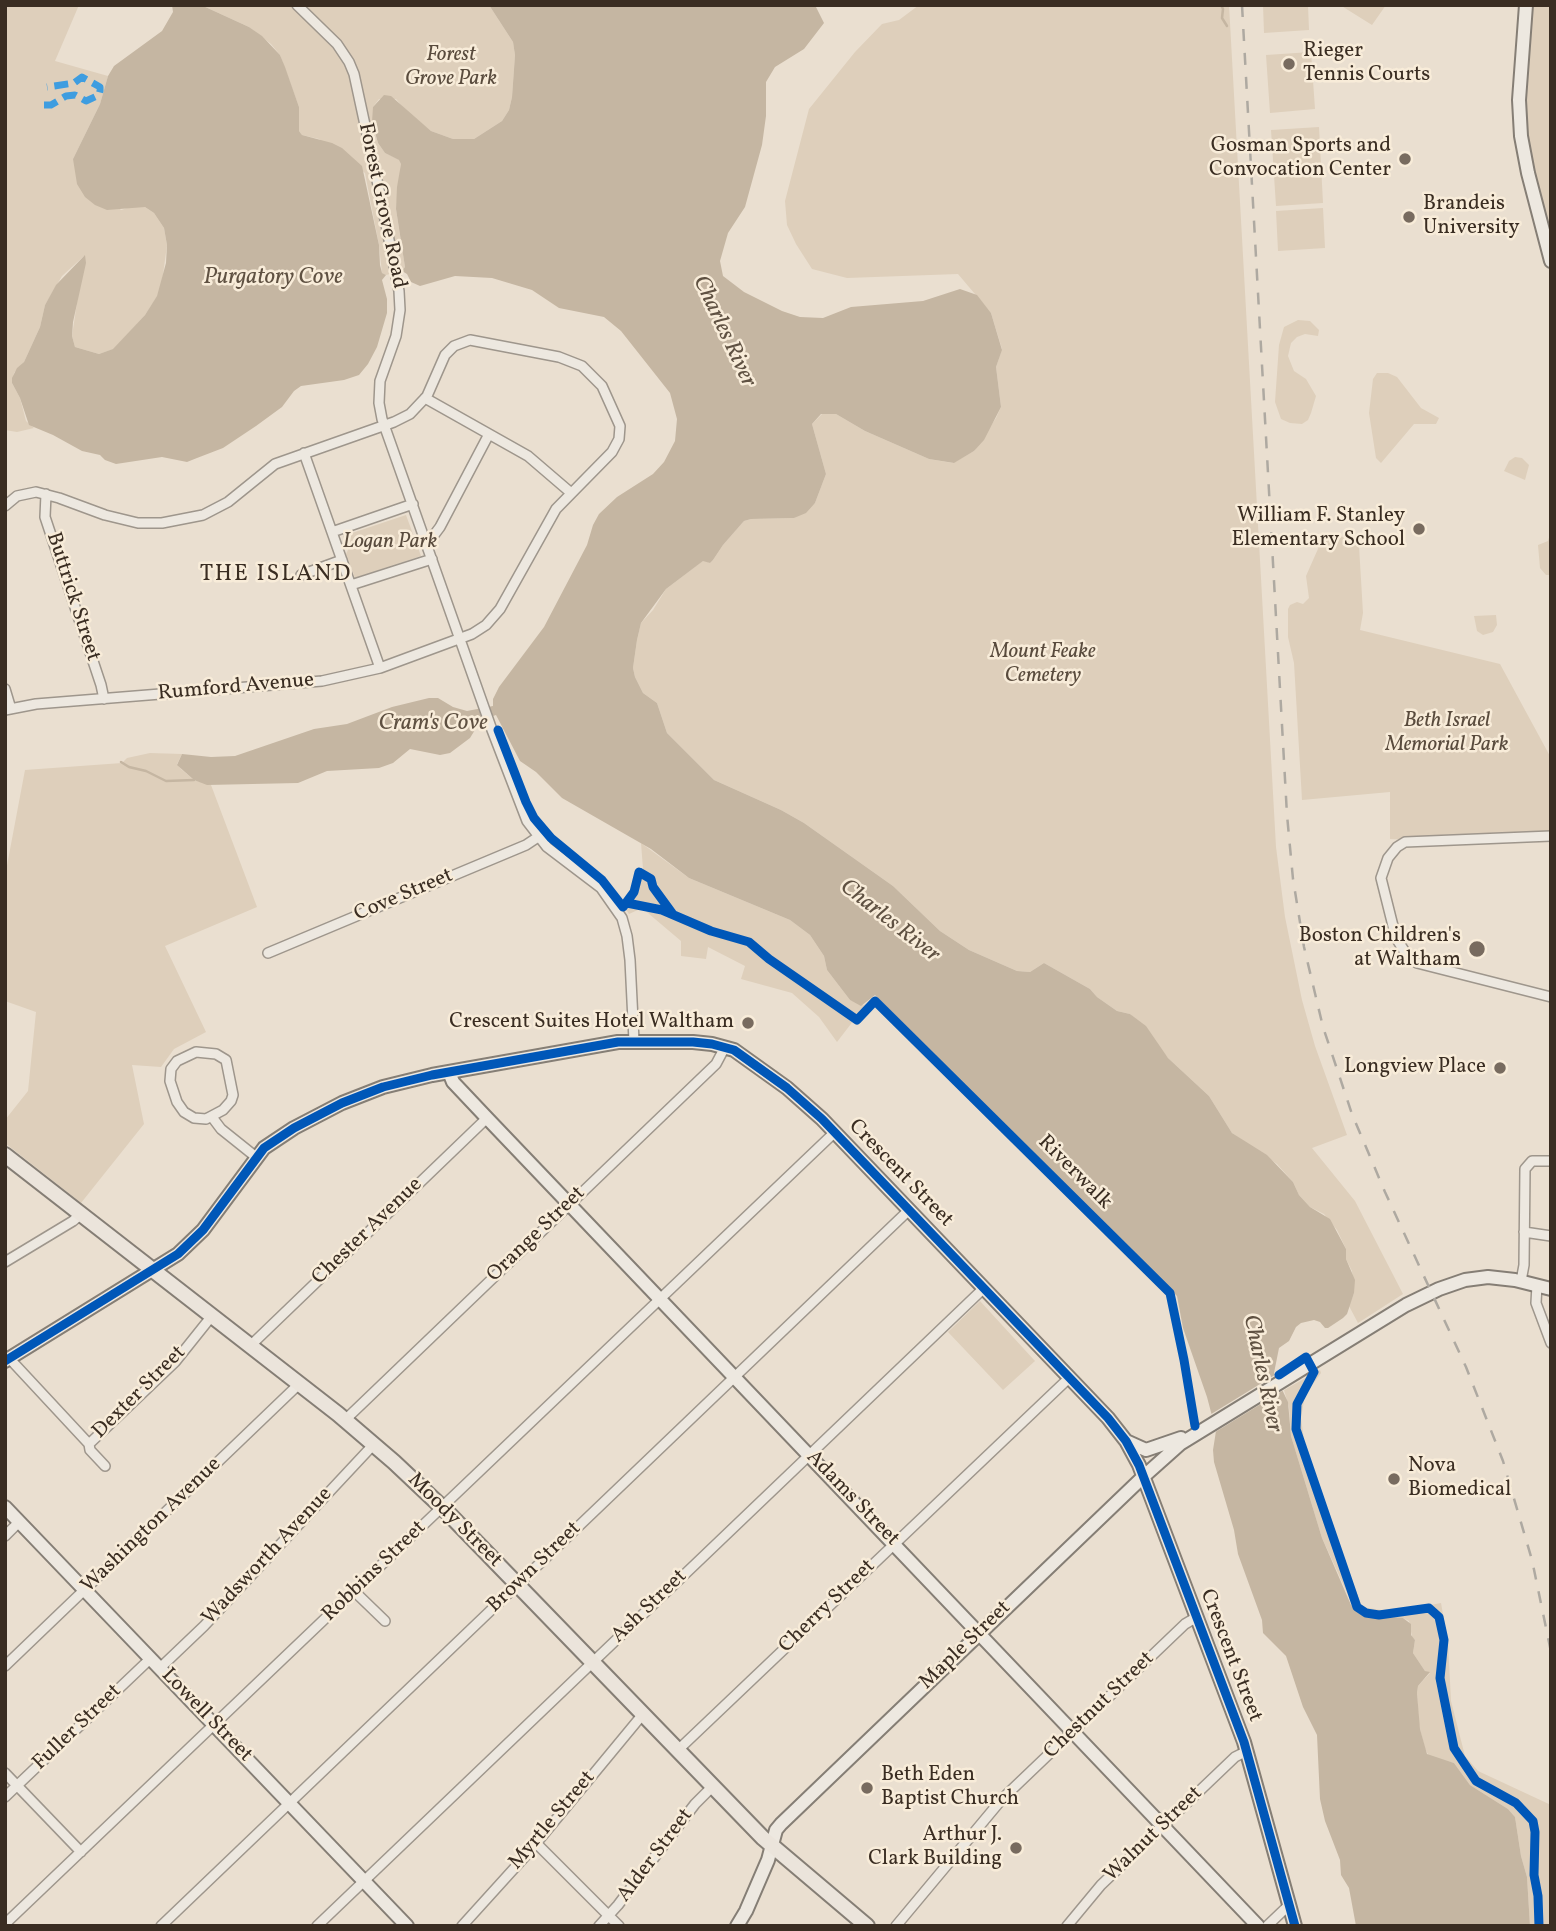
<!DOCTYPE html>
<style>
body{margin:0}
#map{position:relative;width:1556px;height:1931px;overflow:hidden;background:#eadfd0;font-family:Vollkorn,serif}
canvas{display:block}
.frame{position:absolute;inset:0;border:7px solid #3a2d22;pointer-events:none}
</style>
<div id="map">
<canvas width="1556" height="1931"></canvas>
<div class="frame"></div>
</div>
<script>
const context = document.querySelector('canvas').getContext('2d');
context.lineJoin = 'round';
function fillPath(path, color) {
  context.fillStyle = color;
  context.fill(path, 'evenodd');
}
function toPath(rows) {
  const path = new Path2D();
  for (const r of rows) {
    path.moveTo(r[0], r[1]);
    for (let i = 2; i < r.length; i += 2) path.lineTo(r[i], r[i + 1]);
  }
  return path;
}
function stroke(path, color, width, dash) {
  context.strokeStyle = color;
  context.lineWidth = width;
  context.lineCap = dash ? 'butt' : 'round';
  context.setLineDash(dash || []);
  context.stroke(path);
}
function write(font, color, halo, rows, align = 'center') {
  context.font = font + ' Vollkorn,serif';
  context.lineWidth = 5;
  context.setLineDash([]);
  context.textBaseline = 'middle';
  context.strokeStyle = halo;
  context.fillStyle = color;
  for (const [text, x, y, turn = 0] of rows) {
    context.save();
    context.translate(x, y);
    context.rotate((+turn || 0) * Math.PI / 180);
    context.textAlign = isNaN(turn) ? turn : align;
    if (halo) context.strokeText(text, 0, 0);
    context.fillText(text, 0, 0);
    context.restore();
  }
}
const green = toPath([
 [5,5,79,5,55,61,108,76,100,104,73,159,121,210,134,206,145,207,154,213,164,228,167,245,162,282,157,297,145,315,114,349,99,354,75,347,72,336,84,256,62,276,45,305,40,327,24,362,14,373,12,383,20,398,26,421,34,428,17,432,5,430],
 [201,5,489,5,513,42,515,55,512,97,509,110,502,121,474,139,453,139,431,131,406,111,396,99,379,99,373,107,373,129,378,143,385,153,400,160,401,164,396,209,405,267,402,271,386,275,382,273,379,245,365,173,319,139,302,135,299,131,299,107,280,55,271,44,249,27],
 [919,5,1229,5,1276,847,1285,917,1302,1000,1315,1046,1347,1135,1312,1148,1355,1201,1403,1294,1358,1323,1349,1306,1354,1293,1352,1271,1346,1259,1346,1249,1337,1230,1324,1214,1310,1207,1299,1195,1293,1182,1277,1164,1232,1133,1209,1096,1168,1058,1130,1014,1117,1011,1097,997,1090,989,1044,963,1030,972,1017,971,969,950,940,931,893,886,804,823,781,810,714,780,667,733,657,703,643,693,635,677,633,668,637,640,641,623,653,610,666,589,704,560,710,563,713,560,723,545,744,521,751,519,794,518,815,503,826,474,812,424,822,414,836,414,865,431,929,459,953,463,974,451,996,418,1001,407,996,367,1002,349,991,313,958,274,847,278,812,269,796,244,787,225,785,201,809,109,855,52,882,24,899,20],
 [1263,5,1308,5,1309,30,1264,33],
 [1340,5,1386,5,1372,25],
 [1526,5,1551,5,1551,261,1519,100],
 [1311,52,1315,109,1270,113,1266,55],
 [1319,127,1323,203,1276,206,1271,130],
 [1323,208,1325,248,1278,251,1276,211],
 [1298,320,1310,321,1319,330,1318,336,1305,334,1297,337,1291,343,1288,356,1294,371,1306,379,1316,396,1311,413,1308,420,1302,424,1290,423,1281,419,1275,402,1279,345,1284,327],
 [1377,373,1388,373,1397,377,1421,408,1439,418,1436,424,1414,424,1381,463,1376,458,1369,413,1373,379],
 [1515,457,1522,458,1529,465,1525,480,1504,471,1509,461],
 [406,515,421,556,355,578,346,554,348,550,343,536],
 [1551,531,1551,575,1546,575,1540,568,1538,545,1548,541],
 [1325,533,1337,534,1359,546,1363,613,1360,630,1500,664,1551,758,1551,836,1412,840,1390,839,1390,792,1302,800,1294,663,1288,637,1288,609,1290,605,1297,602,1303,604,1309,598,1306,576],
 [1496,615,1497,625,1493,632,1483,635,1477,631,1474,616],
 [150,753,182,754,177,764,181,769,194,780,211,785,257,907,165,946,206,1032,174,1049,161,1067,132,1065,144,1124,81,1203,5,1143,5,1120,28,1091,36,1012,5,1001,5,876,25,770,122,763,127,758],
 [641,843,689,878,790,920,810,935,824,956,827,970,850,1000,864,1005,867,1003,837,1042,819,1017,792,993,741,979,745,966,708,947,706,959,681,956,681,941,642,908,629,914,625,908,635,894,643,869],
 [980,1301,1035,1361,1003,1390,948,1332],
 [1320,1370,1321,1373,1305,1395,1301,1418,1304,1440,1334,1538,1338,1541,1362,1607,1394,1612,1441,1603,1448,1642,1451,1701,1465,1756,1478,1771,1551,1805,1551,1926,1530,1926,1527,1877,1521,1856,1515,1817,1508,1809,1470,1785,1454,1763,1429,1756,1425,1749,1419,1725,1417,1693,1418,1686,1430,1673,1425,1671,1413,1653,1415,1640,1412,1637,1409,1621,1403,1618,1368,1617,1354,1608,1322,1538,1291,1436,1289,1407,1284,1390]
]);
const water = toPath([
 [172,5,201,5,249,27,262,36,280,55,285,67,299,107,299,131,302,135,332,143,342,148,362,166,379,245,380,265,382,273,386,275,382,280,387,299,387,313,377,347,368,364,359,375,344,380,301,386,294,391,282,407,256,426,223,448,197,458,187,462,162,457,116,464,105,460,100,455,82,451,53,435,29,425,20,398,12,383,12,378,17,368,24,362,40,327,45,305,56,285,85,255,86,263,73,322,72,336,75,347,99,354,113,349,145,315,157,296,166,263,167,245,164,228,154,213,145,207,107,210,95,205,85,197,77,184,73,159,100,104,108,76,114,66,162,31,173,12],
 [489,5,815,5,824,23,804,49,775,67,766,82,766,116,762,145,745,207,728,233,720,261,723,276,744,292,782,311,800,317,823,318,851,307,923,301,960,289,977,295,991,313,1002,350,996,367,1001,407,984,440,974,451,954,463,929,459,865,431,836,414,821,414,812,424,826,474,815,503,806,513,794,518,751,519,744,521,723,545,713,560,710,563,703,561,666,589,641,623,637,640,633,668,635,677,643,693,657,703,667,733,714,780,781,810,804,823,893,886,940,931,969,950,1017,971,1030,972,1044,963,1090,989,1097,997,1117,1011,1130,1014,1146,1026,1168,1058,1209,1096,1232,1133,1267,1155,1293,1182,1299,1195,1310,1207,1330,1219,1346,1249,1346,1259,1355,1280,1354,1293,1347,1314,1343,1318,1328,1328,1325,1328,1320,1322,1314,1320,1301,1323,1296,1327,1289,1341,1279,1348,1274,1373,1288,1402,1291,1436,1322,1538,1351,1605,1364,1615,1403,1618,1411,1624,1411,1635,1415,1640,1413,1653,1425,1671,1430,1672,1418,1686,1417,1693,1420,1729,1427,1754,1454,1763,1470,1785,1508,1809,1515,1817,1521,1856,1527,1877,1530,1926,1356,1926,1349,1888,1341,1875,1340,1860,1325,1821,1320,1799,1317,1735,1303,1707,1286,1656,1263,1633,1262,1620,1238,1554,1234,1530,1214,1462,1213,1450,1216,1431,1207,1397,1183,1328,1177,1296,875,995,861,1006,850,1000,827,970,824,956,810,935,790,920,689,878,651,849,562,798,536,772,520,761,496,715,481,720,470,738,450,753,440,755,410,749,393,763,379,768,327,771,298,783,207,785,194,780,177,765,182,754,211,757,235,756,314,729,347,724,392,707,429,698,438,698,453,707,467,711,493,706,493,699,499,687,544,627,587,545,593,525,599,514,617,497,653,474,664,462,675,441,677,419,670,393,621,331,604,317,559,308,532,290,492,278,455,276,420,286,411,282,407,274,402,271,405,267,396,209,397,187,401,164,399,160,385,153,378,143,372,122,373,107,384,95,391,96,431,131,453,139,474,139,502,121,509,110,512,97,515,55,513,42]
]);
const pier = toPath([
 [1278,1373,1287,1388,1212,1434,1208,1416]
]);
const stream = toPath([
 [1221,5,1223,9,1222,18,1227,26],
 [121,762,129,767,146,771,166,781,194,780]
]);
const street = toPath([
 [297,5,337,44,349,62,354,74,381,199,399,291,400,310,396,336,380,381,379,403,382,419,492,730,527,821,547,847,601,888,622,918,627,936,630,960,634,1041],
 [425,398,528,456,570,492],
 [304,453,380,668],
 [46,494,45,517,101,685,104,699],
 [5,506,17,496,36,492,59,498,105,515,138,523,162,523,203,515,228,502,275,464,394,422,410,414,427,396,445,355,454,346,470,340,559,357,582,366,602,386,620,426,619,439,612,452,556,509,500,609,486,625,472,634,380,668,322,681,36,704,5,710],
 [332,532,413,504],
 [425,540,434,535,440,527,489,434],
 [301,575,342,560],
 [351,585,432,559],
 [5,689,11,709],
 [1551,836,1405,842,1397,847,1388,858,1381,878,1396,938,1405,952,1417,963,1551,997],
 [268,953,526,845,538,837],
 [196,1052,216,1054,226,1060,233,1095,231,1101,223,1110,206,1119,194,1118,184,1112,177,1102,170,1081,171,1069,177,1061,196,1052],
 [212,1117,221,1129,256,1157],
 [1524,1232,1551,1236],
 [5,1262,73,1221,81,1214],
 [1521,1281,1524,1265,1525,1169,1532,1161,1551,1161],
 [1537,1285,1536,1303,1551,1343],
 [249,1347,487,1118],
 [9,1358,89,1444,90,1450,105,1466],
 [345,1420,716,1064,725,1047],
 [89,1444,175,1362,211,1317],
 [5,1536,19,1522],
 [354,1591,385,1621],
 [5,1666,298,1385],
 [160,1668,204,1626,374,1444],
 [678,1750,1069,1378],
 [5,1773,81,1852],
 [5,1797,151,1658],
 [536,1843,619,1926],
 [5,1924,835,1132],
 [161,1926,909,1210],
 [317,1926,984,1288],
 [462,1926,529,1852,643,1714],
 [599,1926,618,1905,695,1804,713,1786],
 [896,1926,1002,1799,1185,1624,1197,1617],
 [1067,1926,1101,1885,1235,1757,1247,1751],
 [1267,1926,1289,1905]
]);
const secondary = toPath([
 [1526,5,1519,100,1521,136,1528,173,1551,261],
 [449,1072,453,1082,487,1118,1258,1926],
 [5,1361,178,1254,203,1230,264,1148,294,1128,342,1103,383,1087,432,1075,618,1042,693,1042,712,1044,734,1050,787,1088,822,1119,1108,1418,1126,1441,1139,1465,1244,1742,1295,1926],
 [1126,1441,1146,1450,1181,1438],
 [5,1507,407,1926],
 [737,1926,746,1911,768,1860,776,1830,781,1824,1143,1477,1180,1444,1406,1305,1439,1289,1465,1280,1488,1277,1515,1280,1551,1289]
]);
const primary = toPath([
 [5,1155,338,1414,394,1462,447,1512,763,1838,867,1926]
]);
const rail = toPath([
 [1242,5,1287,815,1293,879,1304,947,1323,1027,1352,1114,1385,1192,1466,1367,1503,1461,1532,1560,1551,1652]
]);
const quiet = toPath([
 [44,105,51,105,66,96,75,95,86,101,99,95,100,91,100,87,82,77,74,83,47,87]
]);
const cycleway = toPath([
 [498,730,526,802,534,818,551,838,602,880,623,907,634,892,639,872,651,879,653,887,672,913],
 [627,903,662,910,711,931,749,942,769,959,857,1020,875,1001,1170,1293,1184,1360,1195,1426],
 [5,1361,178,1254,203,1230,264,1148,294,1128,342,1103,383,1087,432,1075,618,1042,693,1042,712,1044,734,1050,787,1088,822,1119,1108,1418,1126,1441,1139,1465,1244,1742,1295,1926],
 [1279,1375,1306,1357,1314,1372,1297,1404,1296,1429,1357,1607,1366,1613,1379,1615,1429,1608,1439,1617,1444,1640,1440,1678,1454,1748,1476,1781,1516,1803,1533,1821,1535,1832,1534,1875,1538,1896,1539,1926]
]);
const markers = [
 [1289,64,7,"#786b5f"],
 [1405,159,7,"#786b5f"],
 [1409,217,7,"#786b5f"],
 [1419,529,7,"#786b5f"],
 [1477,949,9,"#786b5f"],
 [748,1023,7,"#786b5f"],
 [1500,1068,7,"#786b5f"],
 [1394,1479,7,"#786b5f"],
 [867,1788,7,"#786b5f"],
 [1016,1848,7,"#786b5f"]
];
const poiNames = [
 ["Rieger",1303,52,"left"],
 ["Tennis Courts",1303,76,"left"],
 ["Gosman Sports and",1391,147],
 ["Convocation Center",1391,171],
 ["Brandeis",1423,205,"left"],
 ["University",1423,229,"left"],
 ["William F. Stanley",1405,517],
 ["Elementary School",1405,541],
 ["Boston Children's",1461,937],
 ["at Waltham",1461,961],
 ["Crescent Suites Hotel Waltham",734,1023],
 ["Longview Place",1486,1068],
 ["Nova",1408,1467,"left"],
 ["Biomedical",1408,1491,"left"],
 ["Beth Eden",881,1776,"left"],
 ["Baptist Church",881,1800,"left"],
 ["Arthur J.",1002,1836],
 ["Clark Building",1002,1860]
];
const parkNames = [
 ["Forest",451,56],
 ["Grove Park",451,80],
 ["Logan Park",390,543],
 ["Mount Feake",1043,653],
 ["Cemetery",1043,677],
 ["Beth Israel",1447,722],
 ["Memorial Park",1447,746]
];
const streetNames = [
 ["Forest Grove Road",381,206,78],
 ["Buttrick Street",72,597,72],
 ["Rumford Avenue",236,688,-5],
 ["Cove Street",404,896,-23],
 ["Riverwalk",1074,1173,45],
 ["Crescent Street",900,1174,46],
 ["Chester Avenue",368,1232,-44],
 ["Orange Street",537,1235,-44],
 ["Dexter Street",140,1393,-45],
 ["Adams Street",852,1499,46],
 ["Moody Street",454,1521,45],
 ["Washington Avenue",152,1526,-44],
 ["Wadsworth Avenue",268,1557,-47],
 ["Brown Street",535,1568,-44],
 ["Robbins Street",375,1572,-44],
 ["Ash Street",650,1607,-44],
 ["Cherry Street",828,1607,-44],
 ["Maple Street",966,1646,-44],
 ["Crescent Street",1230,1656,69],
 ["Chestnut Street",1100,1706,-44],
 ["Lowell Street",206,1716,46],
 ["Fuller Street",78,1728,-44],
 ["Myrtle Street",553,1821,-50],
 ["Walnut Street",1154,1835,-44],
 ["Alder Street",656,1856,-53]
];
const waterNames = [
 ["Purgatory Cove",273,279],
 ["Charles River",723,332,65],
 ["Cram's Cove",433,725],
 ["Charles River",889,922,38],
 ["Charles River",1261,1374,78]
];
const neighbourhoodNames = [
 ["THE ISLAND",276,576]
];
fillPath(green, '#decfbb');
fillPath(water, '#c5b6a2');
fillPath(pier, '#eadfd0');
stroke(stream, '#c5b6a2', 2.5);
stroke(street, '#9e968c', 12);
stroke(secondary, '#857e75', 16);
stroke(primary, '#857e75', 18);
stroke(street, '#ede8e0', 9);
stroke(secondary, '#ede8e0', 12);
stroke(primary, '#ebe4db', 14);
stroke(rail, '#aea9a1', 2.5, [12, 12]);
stroke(quiet, '#3e9de0', 7, [14, 7]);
stroke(cycleway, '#0057b8', 9);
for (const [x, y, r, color] of markers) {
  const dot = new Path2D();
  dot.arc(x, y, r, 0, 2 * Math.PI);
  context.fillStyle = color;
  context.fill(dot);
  stroke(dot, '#f8ecd9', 2.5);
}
write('21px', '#3a2d22', '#f8ecd9', poiNames, 'right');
write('italic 21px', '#594b3d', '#f8ecd9', parkNames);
write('21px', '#3a2d22', '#f8ecd9', streetNames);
write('italic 23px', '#5f5142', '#f8ecd9', waterNames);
context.letterSpacing = '2px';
write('23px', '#3a2d22', '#f8ecd9', neighbourhoodNames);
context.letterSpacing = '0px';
</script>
